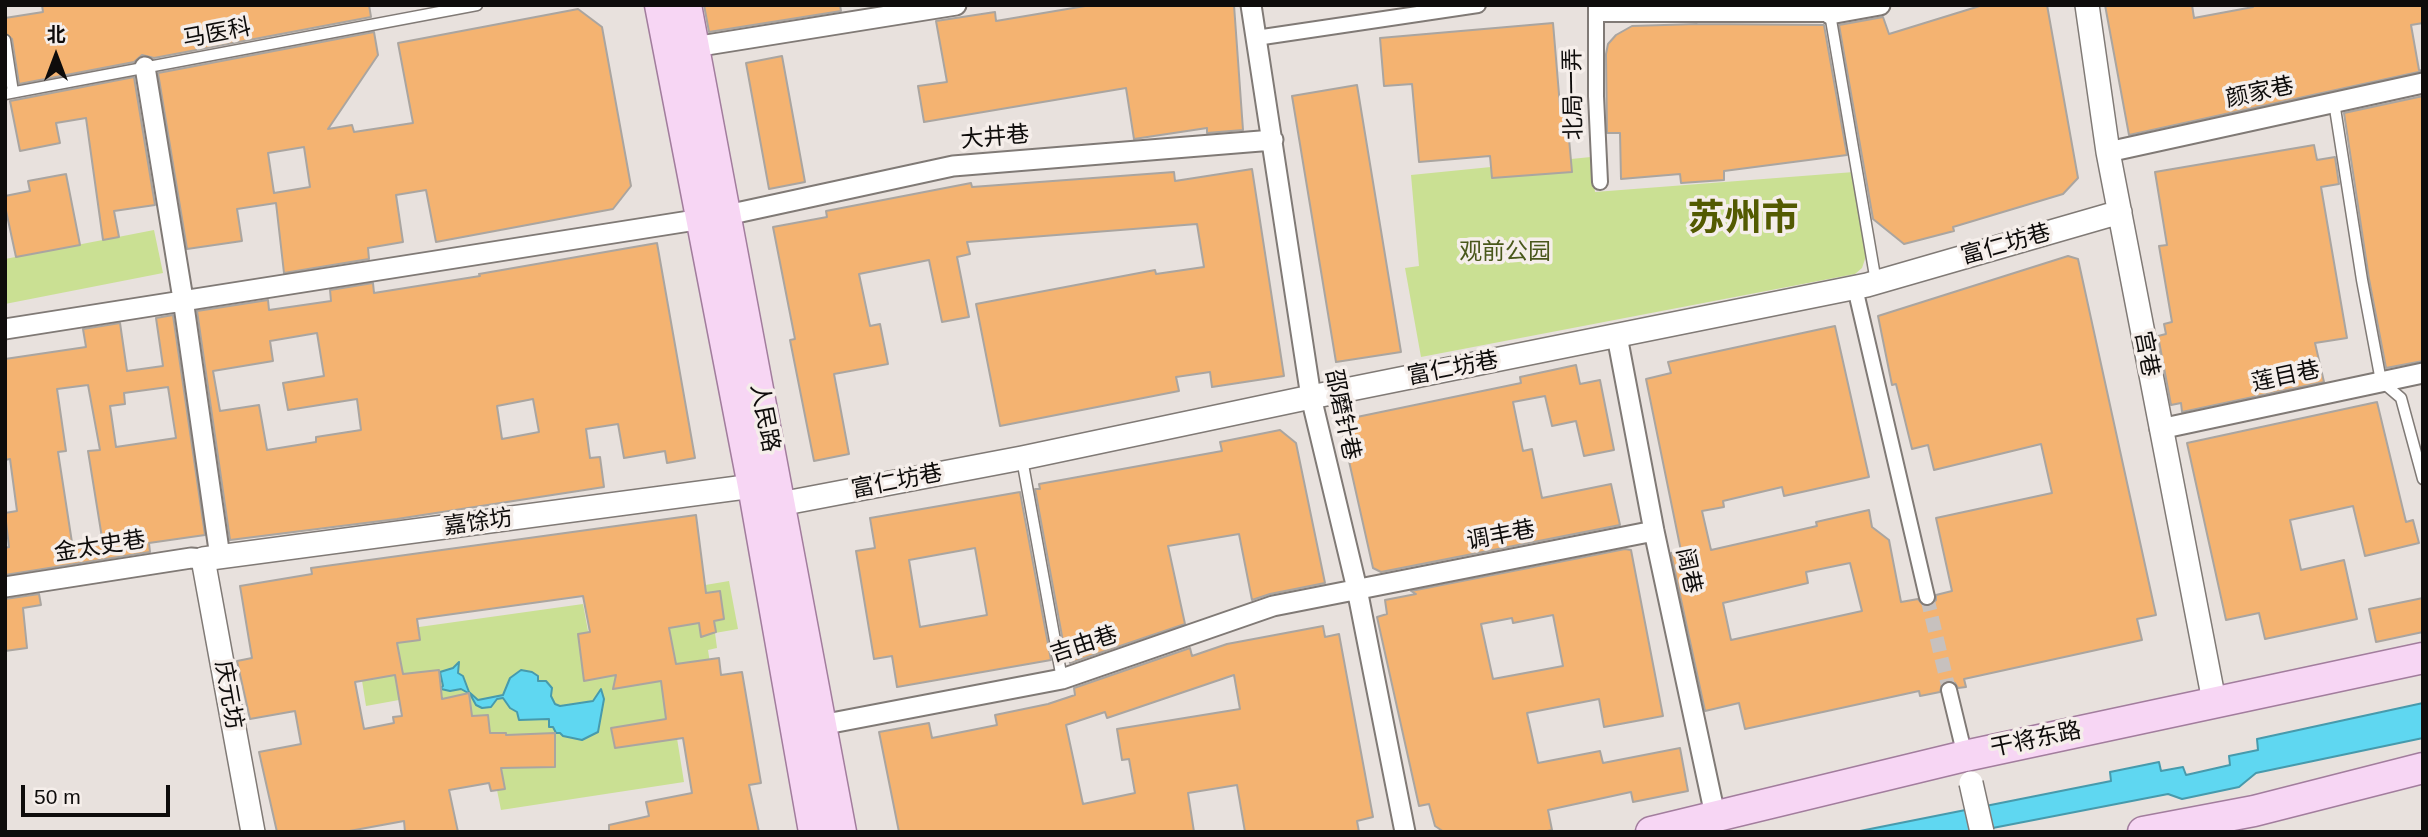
<!DOCTYPE html>
<meta charset="utf-8">
<style>
body{margin:0}
#map{position:relative;width:2428px;height:837px;overflow:hidden;background:#e8e1dd;font-family:Arial,"Noto Sans SC",sans-serif}
canvas{display:block}
.frame{position:absolute;inset:0;border:7px solid #0e0c0b;pointer-events:none}
.north{position:absolute;left:21px;top:21px;width:70px;height:70px;-webkit-text-stroke:5px #f5eeea;paint-order:stroke;rotate:0deg;font-size:19px;font-weight:700;line-height:28px;text-align:center;color:#0e0c0b}
.north::after{content:'';display:block;margin:auto;width:24px;height:32px;background:#0e0c0b;clip-path:polygon(50% 0,100% 100%,50% 72%,0 100%)}
.scale{position:absolute;left:21px;top:785px;width:149px;height:32px;box-sizing:border-box;border:4px solid #0e0c0b;border-top:0;padding-left:9px;font-size:21px;line-height:24px;white-space:nowrap;color:#0e0c0b;-webkit-text-stroke:5px #f5eeea;paint-order:stroke}
</style>
<div id="map">
<canvas width="2428" height="837"></canvas>
<div class="frame"></div>
<div class="north">北</div>
<div class="scale">50 m</div>
</div>
<script>
const context = document.querySelector('canvas').getContext('2d');
context.lineJoin = 'round';
function fillPath(path, color) {
  context.fillStyle = color;
  context.fill(path, 'evenodd');
}
function toPath(rows) {
  const path = new Path2D();
  for (const r of rows) {
    path.moveTo(r[0], r[1]);
    for (let i = 2; i < r.length; i += 2) path.lineTo(r[i], r[i + 1]);
  }
  return path;
}
function stroke(path, color, width, dash) {
  context.strokeStyle = color;
  context.lineWidth = width;
  context.lineCap = dash ? 'butt' : 'round';
  context.setLineDash(dash || []);
  context.stroke(path);
}
function write(font, color, halo, rows, align = 'center') {
  context.font = font + ' Arial,"Noto Sans SC",sans-serif';
  context.lineWidth = 7;
  context.setLineDash([]);
  context.textBaseline = 'middle';
  context.strokeStyle = halo;
  context.fillStyle = color;
  for (const [text, x, y, turn = 0] of rows) {
    context.save();
    context.translate(x, y);
    context.rotate((+turn || 0) * Math.PI / 180);
    context.textAlign = isNaN(turn) ? turn : align;
    if (halo) context.strokeText(text, 0, 0);
    context.fillText(text, 0, 0);
    context.restore();
  }
}
const green = toPath([
 [1591,157,1595,192,1854,172,1866,256,1862,268,1855,274,1421,357,1405,268,1419,266,1411,175],
 [154,230,163,273,5,304,5,259],
 [729,581,738,629,715,633,717,648,708,650,711,670,672,707,684,782,501,810,497,790,491,791,476,729,463,698,401,713,399,700,366,706,355,636,583,604,588,631,615,627,652,594]
]);
const water = toPath([
 [459,662,458,673,463,676,469,692,478,700,503,695,510,678,521,670,532,672,538,676,538,681,546,681,552,688,551,696,555,704,560,706,593,701,601,689,604,699,598,732,582,740,563,736,560,733,556,733,553,727,549,727,549,719,519,720,517,712,510,708,503,698,497,699,491,707,482,708,476,705,470,694,461,689,450,691,441,689,437,691,443,686,440,672,453,668,459,662],
 [2423,703,2423,738,2256,773,2239,787,2182,799,2168,794,1972,832,1855,832,2111,781,2110,772,2159,762,2161,771,2183,767,2186,775,2230,765,2229,756,2258,750,2257,739,2423,703]
]);
const building = toPath([
 [42,5,369,5,371,17,154,58,142,55,134,62,19,84,12,39,5,33,5,18,43,12,42,5],
 [704,5,840,5,841,11,709,32,704,5],
 [1091,5,1234,5,1243,130,1207,133,1207,128,1134,139,1126,88,924,122,918,86,947,82,936,21,995,12,996,21,1091,5],
 [1983,5,2047,5,2078,178,2063,194,1953,227,1954,231,1904,244,1873,219,1839,25,1883,17,1889,34,1983,5],
 [2105,5,2192,5,2194,18,2253,7,2253,5,2423,5,2423,23,2411,25,2419,70,2423,71,2129,135,2105,5],
 [578,9,602,27,631,186,613,209,436,242,426,190,396,195,403,242,368,248,369,259,284,273,276,203,237,209,242,241,187,249,158,73,374,32,378,55,328,129,352,125,354,132,413,123,398,43,578,9],
 [304,147,310,187,274,193,268,153,304,147],
 [1553,23,1560,106,1566,105,1572,172,1492,178,1490,156,1419,162,1412,84,1384,86,1380,38,1553,23],
 [1697,24,1824,25,1847,155,1724,171,1724,180,1681,183,1680,174,1621,179,1620,133,1607,133,1606,54,1608,44,1616,35,1632,26,1697,24],
 [782,56,805,182,769,189,746,63,782,56],
 [134,77,155,205,114,211,119,237,103,240,86,118,56,123,60,143,20,151,10,101,134,77],
 [1357,85,1401,352,1336,362,1292,96,1357,85],
 [2423,96,2423,361,2386,368,2369,279,2344,113,2423,96],
 [2314,145,2317,160,2335,157,2339,184,2321,187,2347,338,2315,343,2324,382,2182,412,2181,403,2171,405,2158,336,2166,334,2164,324,2172,322,2159,246,2167,245,2155,172,2314,145],
 [1252,169,1284,376,1212,387,1210,372,1176,377,1179,391,1000,426,976,304,1155,270,1156,274,1204,267,1197,224,967,242,970,254,957,257,969,317,942,322,929,260,859,274,870,326,880,324,888,364,834,374,849,454,814,461,790,340,795,339,773,227,827,217,826,211,971,183,972,187,1174,172,1175,181,1252,169],
 [66,174,80,245,16,257,5,206,5,196,30,191,28,181,66,174],
 [657,243,695,458,667,463,665,451,624,458,618,424,586,429,590,458,600,457,604,487,397,519,230,540,197,311,268,300,269,310,331,301,330,290,373,283,374,293,480,276,479,274,657,243],
 [317,333,324,376,283,383,288,410,357,399,361,430,316,437,316,442,267,450,259,405,220,411,213,371,273,361,270,341,317,333],
 [533,399,539,432,502,439,497,406,533,399],
 [2068,256,2078,259,2156,615,2137,619,2142,640,1964,679,1966,687,1958,688,1955,683,1947,681,1942,684,1940,692,1920,696,1919,691,1745,729,1739,703,1705,711,1671,553,1681,551,1646,379,1671,373,1668,362,1835,326,1869,477,1784,496,1782,487,1723,501,1724,507,1702,511,1711,550,1817,526,1816,522,1869,510,1872,527,1889,540,1901,602,1918,599,1924,606,1930,606,1936,600,1936,595,1952,591,1936,518,2052,493,2041,444,1934,470,1928,445,1912,449,1896,384,1892,385,1878,316,2068,256],
 [1850,563,1862,611,1731,640,1723,603,1808,583,1806,572,1850,563],
 [173,315,205,535,149,543,150,552,5,575,5,548,9,547,5,513,17,511,10,459,5,460,5,359,86,347,83,329,120,323,127,371,163,366,156,318,173,315],
 [88,385,100,450,88,451,103,544,73,549,58,452,66,451,57,389,88,385],
 [168,387,176,438,116,447,110,406,125,404,124,393,168,387],
 [1576,365,1580,384,1600,380,1614,450,1584,456,1576,421,1552,426,1545,396,1513,402,1523,451,1532,449,1542,498,1611,484,1620,525,1381,572,1373,568,1342,430,1352,418,1521,383,1520,377,1576,365],
 [2377,402,2406,522,2413,520,2419,543,2365,556,2353,506,2290,520,2301,570,2344,560,2357,619,2265,639,2259,613,2226,620,2187,443,2377,402],
 [1280,430,1296,443,1325,583,1270,594,1252,600,1239,534,1168,546,1185,624,1070,663,1069,657,1066,658,1035,489,1040,489,1039,484,1222,451,1220,442,1280,430],
 [1020,492,1051,660,897,687,892,656,874,659,856,551,875,548,870,518,1020,492],
 [975,548,987,615,920,627,909,560,975,548],
 [696,515,706,593,720,591,724,619,714,621,716,632,701,637,699,623,669,628,676,664,719,658,721,675,742,672,761,783,749,785,759,832,609,832,609,825,649,816,646,802,692,793,683,738,615,748,611,728,666,719,661,681,613,689,616,675,584,681,578,634,590,632,583,596,417,619,420,640,397,643,403,674,439,670,442,699,469,693,472,716,488,715,490,733,506,733,506,735,555,733,555,767,501,768,505,789,491,791,489,783,449,790,458,832,405,832,404,821,344,832,277,832,259,752,301,744,295,711,250,719,237,661,252,658,240,586,312,574,311,568,696,515],
 [395,675,402,716,393,717,394,723,364,729,355,682,395,675],
 [1625,549,1631,550,1663,716,1604,727,1599,699,1527,713,1538,763,1600,751,1603,763,1680,748,1688,791,1633,802,1631,792,1548,810,1552,830,1543,832,1444,832,1435,826,1429,804,1419,806,1377,617,1387,614,1385,600,1416,594,1411,591,1625,549],
 [1553,615,1563,666,1493,679,1481,624,1512,618,1513,623,1553,615],
 [39,594,41,605,23,608,27,648,5,651,5,599,39,594],
 [2423,598,2423,632,2376,642,2369,609,2423,598],
 [1323,626,1325,637,1339,634,1373,817,1357,821,1359,832,1245,832,1237,785,1188,793,1194,832,899,832,879,732,929,723,932,738,997,725,995,715,1048,704,1075,695,1074,688,1190,648,1192,656,1227,644,1323,626],
 [1234,675,1240,709,1117,729,1122,760,1129,759,1135,793,1083,804,1066,725,1105,712,1107,718,1234,675]
]);
const pedestrianTunnel = toPath([
 [1927,597,1949,690]
]);
const service = toPath([
 [1830,14,1876,282],
 [5,40,13,92],
 [5,94,477,5],
 [2334,102,2362,280,2381,381,2401,398,2423,479],
 [1022,459,1062,679]
]);
const pedestrian = toPath([
 [1596,5,1596,96,1600,182],
 [1596,14,1830,14],
 [1256,38,1478,5],
 [1855,288,1927,597],
 [1949,690,1965,756]
]);
const minor = toPath([
 [1251,5,1311,397,1357,589,1405,832],
 [1830,14,1880,5],
 [694,47,956,5],
 [145,67,183,299,220,557],
 [2108,152,2423,83],
 [727,215,953,166,1273,140],
 [5,329,702,219],
 [1617,336,1654,531,1715,815],
 [2160,429,2423,373],
 [5,587,191,558,203,559],
 [821,725,1062,679,1273,606,1654,531]
]);
const tertiary = toPath([
 [2087,5,2108,152,2214,701],
 [780,504,1022,458,1311,397,1867,285,2120,212],
 [253,832,203,559,753,486]
]);
const primary = toPath([
 [660,5,753,486,814,832],
 [686,5,841,832],
 [1651,832,1965,756,2423,658],
 [2143,832,2254,811,2423,768]
]);
const tertiaryBridge = toPath([
 [1971,783,1982,832]
]);
const streetNames = [
 ["马医科",217,34,-11],
 ["颜家巷",2260,93,-12],
 ["北局一弄",1574,94,-91],
 ["大井巷",995,138,-5],
 ["富仁坊巷",2006,245,-16],
 ["宫巷",2146,354,79],
 ["富仁坊巷",1453,369,-11],
 ["莲目巷",2286,377,-12],
 ["邵磨针巷",1342,415,78],
 ["人民路",764,418,79],
 ["富仁坊巷",897,482,-11],
 ["嘉馀坊",478,523,-8],
 ["调丰巷",1501,536,-11],
 ["金太史巷",100,547,-9],
 ["阔巷",1688,571,78],
 ["吉由巷",1084,645,-18],
 ["庆元坊",228,695,80],
 ["干将东路",2036,740,-12]
];
const parkNames = [
 ["观前公园",1505,253]
];
const townNames = [
 ["苏州市",1743,220]
];
fillPath(green, '#cae093');
fillPath(water, '#5fd7f1');
stroke(water, '#479aac', 2);
fillPath(building, '#f4b371');
stroke(building, '#aaa5a0', 2);
stroke(pedestrianTunnel, '#c7c1be', 14, [14, 7]);
stroke(service, '#807a76', 13);
stroke(pedestrian, '#807a76', 18);
stroke(minor, '#807a76', 23);
stroke(tertiary, '#807a76', 26);
stroke(primary, '#a27d9d', 33);
stroke(service, '#fff', 10);
stroke(pedestrian, '#fff', 14);
stroke(minor, '#fff', 19);
stroke(tertiary, '#fff', 23);
stroke(primary, '#f7d6f4', 30);
stroke(tertiaryBridge, '#807a76', 26, []);
stroke(tertiaryBridge, '#fff', 23);
write('23px', '#0e0c0b', '#f5eeea', streetNames);
write('23px', '#49581b', '#f5eeea', parkNames);
write('bold 37px', '#535a02', '#f5eeea', townNames);
</script>
